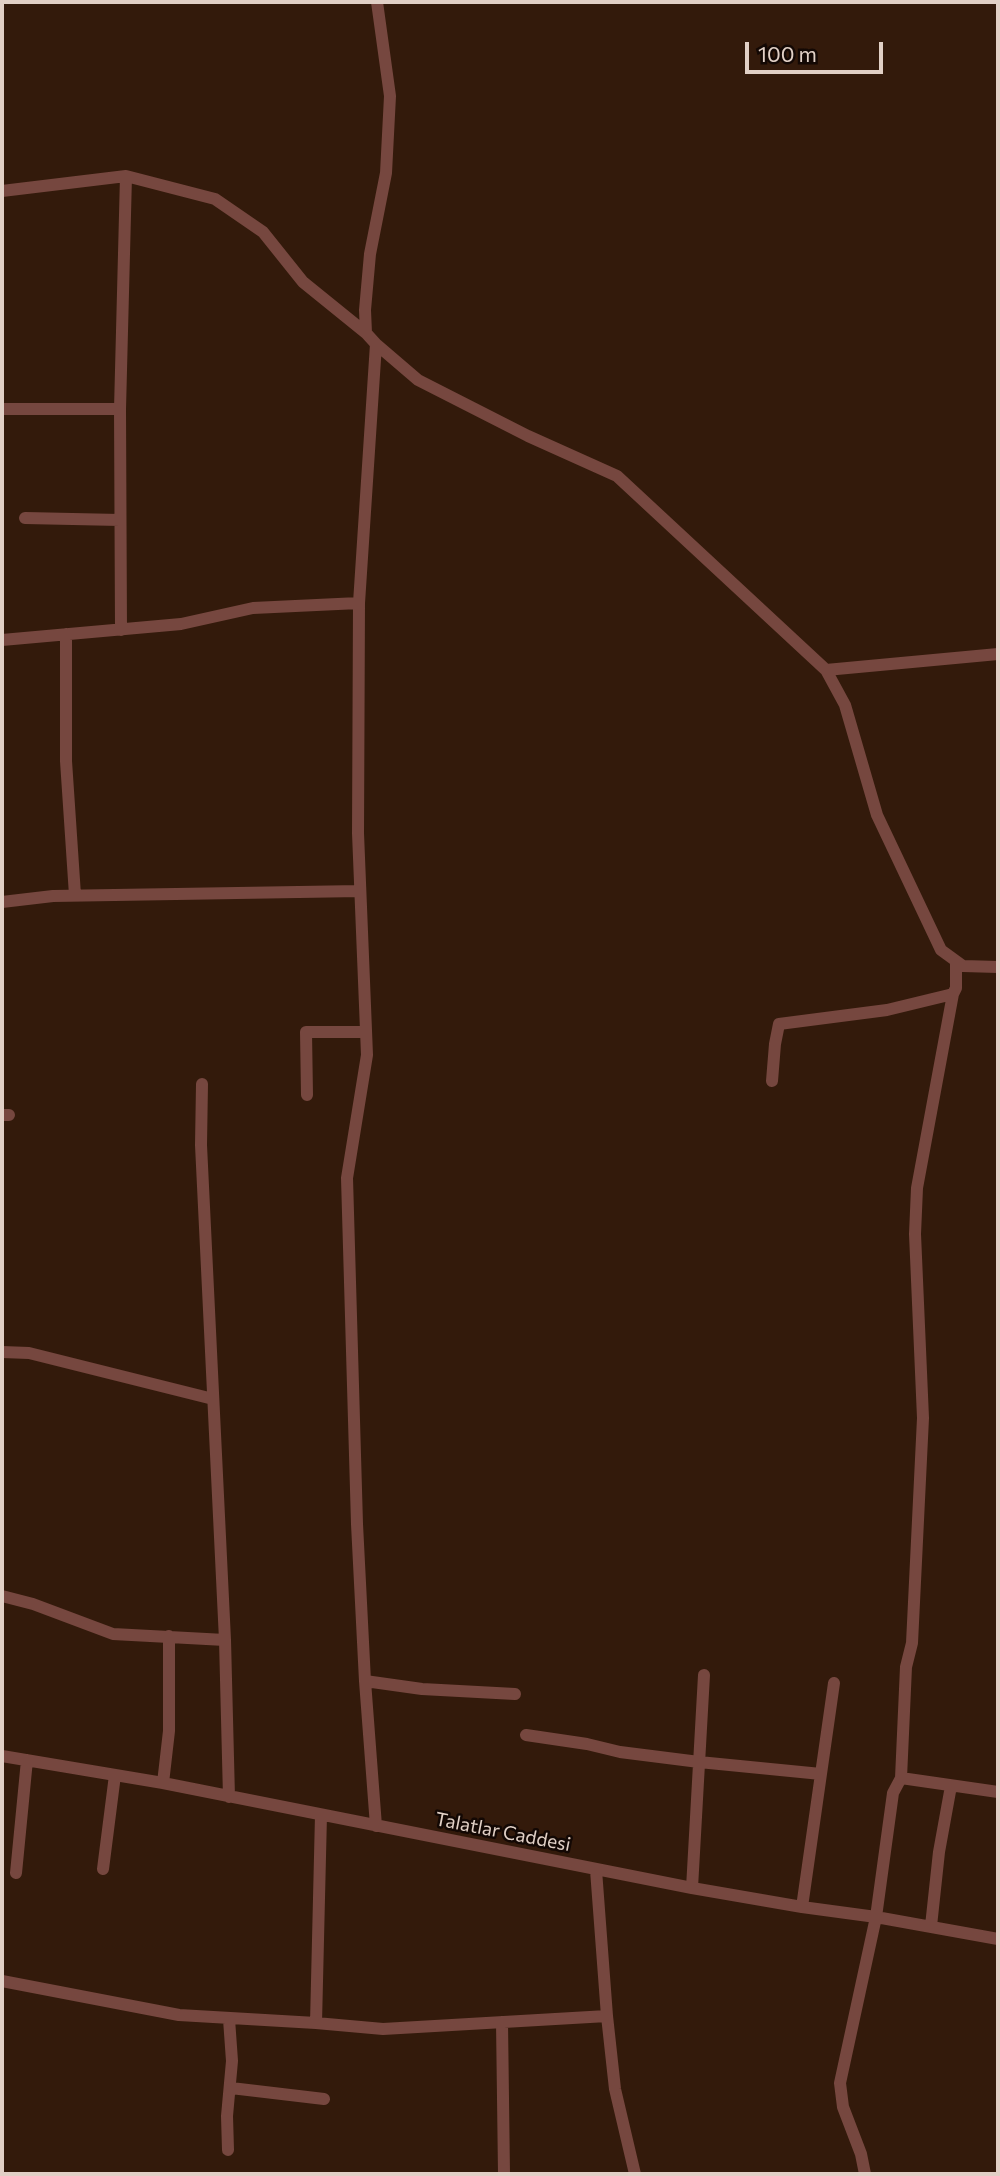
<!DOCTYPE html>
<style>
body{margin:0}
#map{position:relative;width:1000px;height:2176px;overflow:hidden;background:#331a0b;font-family:Commissioner,sans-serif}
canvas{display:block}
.frame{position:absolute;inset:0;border:4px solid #e1d0c6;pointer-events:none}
.scale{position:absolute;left:745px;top:42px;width:138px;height:32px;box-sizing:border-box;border:4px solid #e1d0c6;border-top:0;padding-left:9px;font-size:21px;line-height:24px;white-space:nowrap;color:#e1d0c6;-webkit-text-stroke:5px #130804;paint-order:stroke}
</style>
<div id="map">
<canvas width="1000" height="2176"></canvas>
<div class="frame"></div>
<div class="scale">100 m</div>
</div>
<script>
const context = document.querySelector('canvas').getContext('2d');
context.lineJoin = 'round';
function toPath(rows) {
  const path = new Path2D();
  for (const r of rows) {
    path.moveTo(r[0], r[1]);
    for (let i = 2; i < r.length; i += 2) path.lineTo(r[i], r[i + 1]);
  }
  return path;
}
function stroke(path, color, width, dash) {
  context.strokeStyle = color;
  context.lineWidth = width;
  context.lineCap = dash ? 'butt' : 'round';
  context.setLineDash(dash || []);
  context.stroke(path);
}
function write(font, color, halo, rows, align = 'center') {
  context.font = font + ' Commissioner,sans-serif';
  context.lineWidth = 5;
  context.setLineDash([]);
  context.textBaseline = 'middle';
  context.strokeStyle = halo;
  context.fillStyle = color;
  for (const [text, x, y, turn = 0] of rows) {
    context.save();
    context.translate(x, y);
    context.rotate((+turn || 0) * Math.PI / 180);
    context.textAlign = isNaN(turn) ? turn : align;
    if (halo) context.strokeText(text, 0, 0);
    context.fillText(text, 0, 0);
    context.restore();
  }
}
const minor = toPath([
 [2,191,126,176,215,199,263,232,303,282,366,333,376,344,418,380,528,436,617,476,826,670,845,705,877,815,941,950,963,966,998,967],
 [366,333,365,310,370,254,386,173,390,96,377,2],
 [376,344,359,603,358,833,367,1055,347,1178,357,1524,365,1681,376,1826],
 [2,409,120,409],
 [25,518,120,520],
 [121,630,120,409,126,176],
 [66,634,66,761,75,895],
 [2,640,181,624,253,608,359,603],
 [826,670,998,654],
 [2,902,53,896,360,891],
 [772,1081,775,1044,779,1024,887,1010,953,994,956,988,956,961],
 [202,1084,201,1145,225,1640,229,1797],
 [307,1095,306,1032,366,1032],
 [2,1115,9,1115],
 [2,1352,29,1353,213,1399],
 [2,1596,33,1604,113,1634,225,1640],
 [365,1681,422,1689,515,1694],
 [526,1735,587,1744,620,1752,699,1762,821,1774],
 [2,1756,163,1783,692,1888,802,1907,876,1917,998,1939],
 [901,1778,998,1792],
 [163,1783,169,1731,169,1636],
 [103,1869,115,1775],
 [596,1870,607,2016,615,2089,635,2174],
 [16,1873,27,1760],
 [692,1888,704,1675],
 [802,1907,834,1683],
 [931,1926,939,1852,951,1786],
 [2,1981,179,2015,316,2023,383,2029,607,2016],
 [502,2022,504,2174],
 [316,2023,321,1815],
 [231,2088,324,2099],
 [228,2150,227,2116,232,2061,229,2019],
 [865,2174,861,2154,843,2107,840,2083,876,1917,893,1793,901,1778,906,1667,912,1643,923,1418,915,1234,917,1188,953,994]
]);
const streetNames = [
 ["Talatlar Caddesi",503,1832,11]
];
stroke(minor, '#76473f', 12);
write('19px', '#e1d0c6', '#130804', streetNames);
</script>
